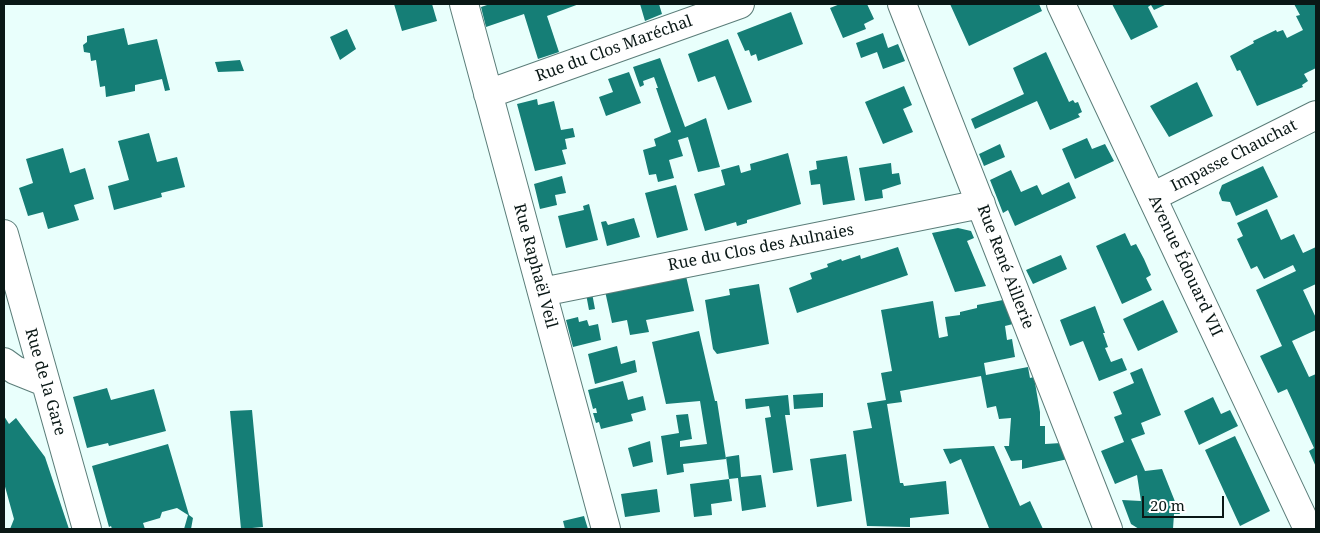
<!DOCTYPE html>
<meta charset="utf-8">
<style>
body{margin:0}
#map{position:relative;width:1320px;height:533px;overflow:hidden;background:#e9fffc;font-family:"Noto Serif",serif}
canvas{display:block}
.frame{position:absolute;inset:0;border:5px solid #0a1816;pointer-events:none}
.scale{position:absolute;left:1142px;top:496px;width:82px;height:22px;box-sizing:border-box;border:2px solid #0a1816;border-top:0;padding-left:6px;font-size:15px;line-height:18px;white-space:nowrap;color:#0a1816;-webkit-text-stroke:4px #fff;paint-order:stroke}
</style>
<div id="map">
<canvas width="1320" height="533"></canvas>
<div class="frame"></div>
<div class="scale">20 m</div>
</div>
<script>
const context = document.querySelector('canvas').getContext('2d');
context.lineJoin = 'round';
function fillPath(path, color) {
  context.fillStyle = color;
  context.fill(path, 'evenodd');
}
function toPath(rows) {
  const path = new Path2D();
  for (const r of rows) {
    path.moveTo(r[0], r[1]);
    for (let i = 2; i < r.length; i += 2) path.lineTo(r[i], r[i + 1]);
  }
  return path;
}
function stroke(path, color, width, dash) {
  context.strokeStyle = color;
  context.lineWidth = width;
  context.lineCap = dash ? 'butt' : 'round';
  context.setLineDash(dash || []);
  context.stroke(path);
}
function write(font, color, halo, rows, align = 'center') {
  context.font = font + ' "Noto Serif",serif';
  context.lineWidth = 5;
  context.setLineDash([]);
  context.textBaseline = 'middle';
  context.strokeStyle = halo;
  context.fillStyle = color;
  for (const [text, x, y, turn = 0] of rows) {
    context.save();
    context.translate(x, y);
    context.rotate((+turn || 0) * Math.PI / 180);
    context.textAlign = isNaN(turn) ? turn : align;
    if (halo) context.strokeText(text, 0, 0);
    context.fillText(text, 0, 0);
    context.restore();
  }
}
const building = toPath([
 [394,4,432,4,437,21,402,31],
 [490,4,579,4,547,16,559,52,538,59,524,14,486,27,481,7],
 [640,4,659,4,662,14,645,21],
 [840,4,867,4,874,19,864,24,866,29,843,38,830,8],
 [950,4,1039,4,1042,11,969,46],
 [1112,4,1167,4,1154,10,1151,5,1148,7,1158,27,1131,40],
 [1294,4,1316,4,1316,68,1304,74,1308,81,1302,85,1303,87,1257,106,1240,70,1237,71,1230,56,1254,43,1253,41,1276,30,1277,32,1283,30,1287,38,1303,30,1296,16,1300,15],
 [791,12,803,44,758,61,756,54,751,56,749,50,745,51,737,33],
 [124,28,128,45,157,39,170,90,165,91,162,79,135,85,135,91,106,97,105,86,100,87,96,60,91,61,90,53,84,52,83,45,87,42,87,36],
 [347,29,356,49,340,60,330,37],
 [883,33,888,48,898,44,905,61,883,69,877,52,861,58,856,43],
 [728,39,752,102,728,110,715,76,698,82,688,54],
 [1046,52,1069,102,1073,100,1075,103,1078,102,1082,112,1078,114,1080,117,1050,130,1037,101,975,129,971,119,1024,94,1013,68],
 [660,58,685,127,706,118,720,167,698,172,688,137,678,140,683,156,669,160,674,178,658,182,656,174,649,175,643,150,656,146,654,139,671,132,656,88,658,88,654,77,643,81,644,85,640,87,633,67],
 [240,60,244,71,218,72,215,62],
 [629,72,641,103,606,116,599,97,613,92,608,79],
 [1197,82,1213,116,1169,137,1150,106],
 [904,86,912,105,903,109,913,132,883,144,865,102],
 [537,99,538,105,554,101,561,130,573,128,575,137,565,139,567,149,562,150,566,164,535,171,517,104],
 [149,133,157,162,177,157,185,187,161,193,162,197,114,210,108,186,129,180,118,141],
 [1087,138,1092,149,1105,144,1114,161,1075,179,1062,149],
 [1000,144,1005,157,984,166,979,154],
 [63,148,70,173,85,168,94,199,74,205,79,220,48,229,43,212,28,216,19,188,33,183,26,159],
 [788,153,801,204,747,220,747,223,737,226,736,222,705,231,694,194,725,185,721,170,739,165,741,173,751,170,750,164],
 [847,156,855,200,823,205,820,184,811,185,809,171,817,169,816,161],
 [891,163,892,174,899,173,901,184,882,190,883,198,865,201,859,168],
 [1263,166,1278,197,1236,216,1230,202,1222,201,1219,193,1222,185],
 [1011,170,1021,192,1037,185,1042,195,1069,182,1076,198,1015,226,1008,210,1003,213,990,180],
 [562,176,566,193,555,195,557,205,540,209,534,184],
 [676,185,688,230,657,238,645,193],
 [589,204,598,240,566,248,558,216,584,210,583,206],
 [1267,209,1281,240,1294,234,1303,253,1316,247,1316,284,1303,290,1316,318,1316,330,1292,341,1309,377,1316,374,1316,467,1309,451,1314,448,1287,389,1278,393,1260,356,1282,346,1256,290,1296,271,1293,265,1264,279,1257,266,1251,269,1237,239,1243,236,1237,223],
 [634,218,640,237,607,246,601,222,606,221,608,225],
 [958,228,971,231,974,238,967,241,986,286,955,292,932,233],
 [1125,233,1131,246,1136,244,1144,259,1151,275,1146,278,1152,290,1122,304,1096,246],
 [898,247,908,275,797,313,789,288,812,279,810,273,828,267,827,264,841,259,842,261,860,255,861,259],
 [1061,255,1067,269,1033,284,1026,270],
 [686,276,694,311,646,320,649,332,630,335,627,320,612,323,605,291],
 [759,284,769,344,717,354,713,349,705,300,730,295,729,289],
 [592,293,595,309,589,310,586,294],
 [1003,300,1013,324,1005,326,1007,340,1012,339,1015,357,984,363,986,375,1028,367,1030,378,1034,377,1040,412,1040,426,1045,426,1045,444,1061,443,1068,459,1022,469,1022,460,1011,461,1004,446,1009,446,1011,418,999,419,996,406,987,408,981,376,900,391,902,402,887,404,900,483,903,483,904,486,946,481,949,514,910,518,910,527,867,526,853,431,872,428,867,403,886,400,881,373,892,371,881,310,933,301,939,338,948,336,945,317,960,315,960,312,977,308,977,305],
 [1163,300,1178,332,1138,351,1123,319],
 [1095,306,1105,333,1103,333,1108,347,1105,348,1111,362,1122,358,1127,370,1099,381,1083,341,1070,346,1060,320],
 [578,317,579,322,587,320,589,326,598,324,601,340,573,347,566,320],
 [699,331,715,401,717,401,726,459,683,464,684,472,667,475,661,436,679,433,676,415,688,414,692,439,680,441,680,447,707,444,700,401,666,404,652,342],
 [617,346,621,364,635,360,637,372,595,384,588,354],
 [1142,368,1161,415,1141,423,1145,434,1131,439,1145,471,1162,469,1180,514,1174,514,1173,529,1139,529,1131,524,1122,500,1141,501,1137,475,1115,484,1101,451,1124,442,1114,417,1122,414,1113,392,1134,383,1130,373],
 [623,381,628,400,643,396,646,410,631,414,633,421,601,429,599,422,596,423,593,413,597,413,596,408,593,409,588,390],
 [107,388,111,400,154,389,166,431,109,446,108,443,87,448,73,397],
 [823,393,823,407,794,409,793,395],
 [788,395,790,415,785,415,793,470,773,473,765,418,771,417,769,406,746,409,745,399],
 [1213,397,1221,414,1230,410,1238,426,1199,445,1184,411],
 [252,410,263,527,241,529,230,411],
 [4,416,9,424,16,418,45,457,69,529,10,529,14,519,4,483],
 [1235,436,1270,511,1240,526,1205,450],
 [650,441,653,462,633,467,628,448],
 [168,444,189,515,193,518,191,529,184,529,188,515,177,508,162,512,160,518,143,523,145,529,112,529,111,526,109,527,92,466],
 [994,446,1020,506,1030,501,1043,529,989,528,961,459,950,464,943,449],
 [846,454,852,501,817,507,810,459],
 [739,455,741,477,761,475,766,507,742,511,738,478,729,479,726,457],
 [729,479,732,501,711,504,712,515,694,517,690,484],
 [657,489,660,512,625,517,621,494],
 [584,516,588,529,565,529,563,521]
]);
const street = toPath([
 [464,4,606,529],
 [902,4,1108,529],
 [488,94,740,4],
 [1152,197,1316,115],
 [4,234,87,529],
 [542,292,981,204],
 [4,362,15,370,45,382]
]);
const secondary = toPath([
 [1061,4,1308,529]
]);
const streetNames = [
 ["Rue du Clos Maréchal",614,49,-20],
 ["Impasse Chauchat",1234,156,-27],
 ["Rue du Clos des Aulnaies",761,248,-11],
 ["Rue Raphaël Veil",535,266,75],
 ["Avenue Édouard VII",1185,266,65],
 ["Rue René Aillerie",1005,267,69],
 ["Rue de la Gare",45,382,74]
];
fillPath(building, '#157e76');
stroke(street, '#5b7d79', 30);
stroke(secondary, '#5b7d79', 30);
stroke(street, '#fff', 28);
stroke(secondary, '#fff', 28);
write('16px', '#0a1816', '#fff', streetNames);
</script>
